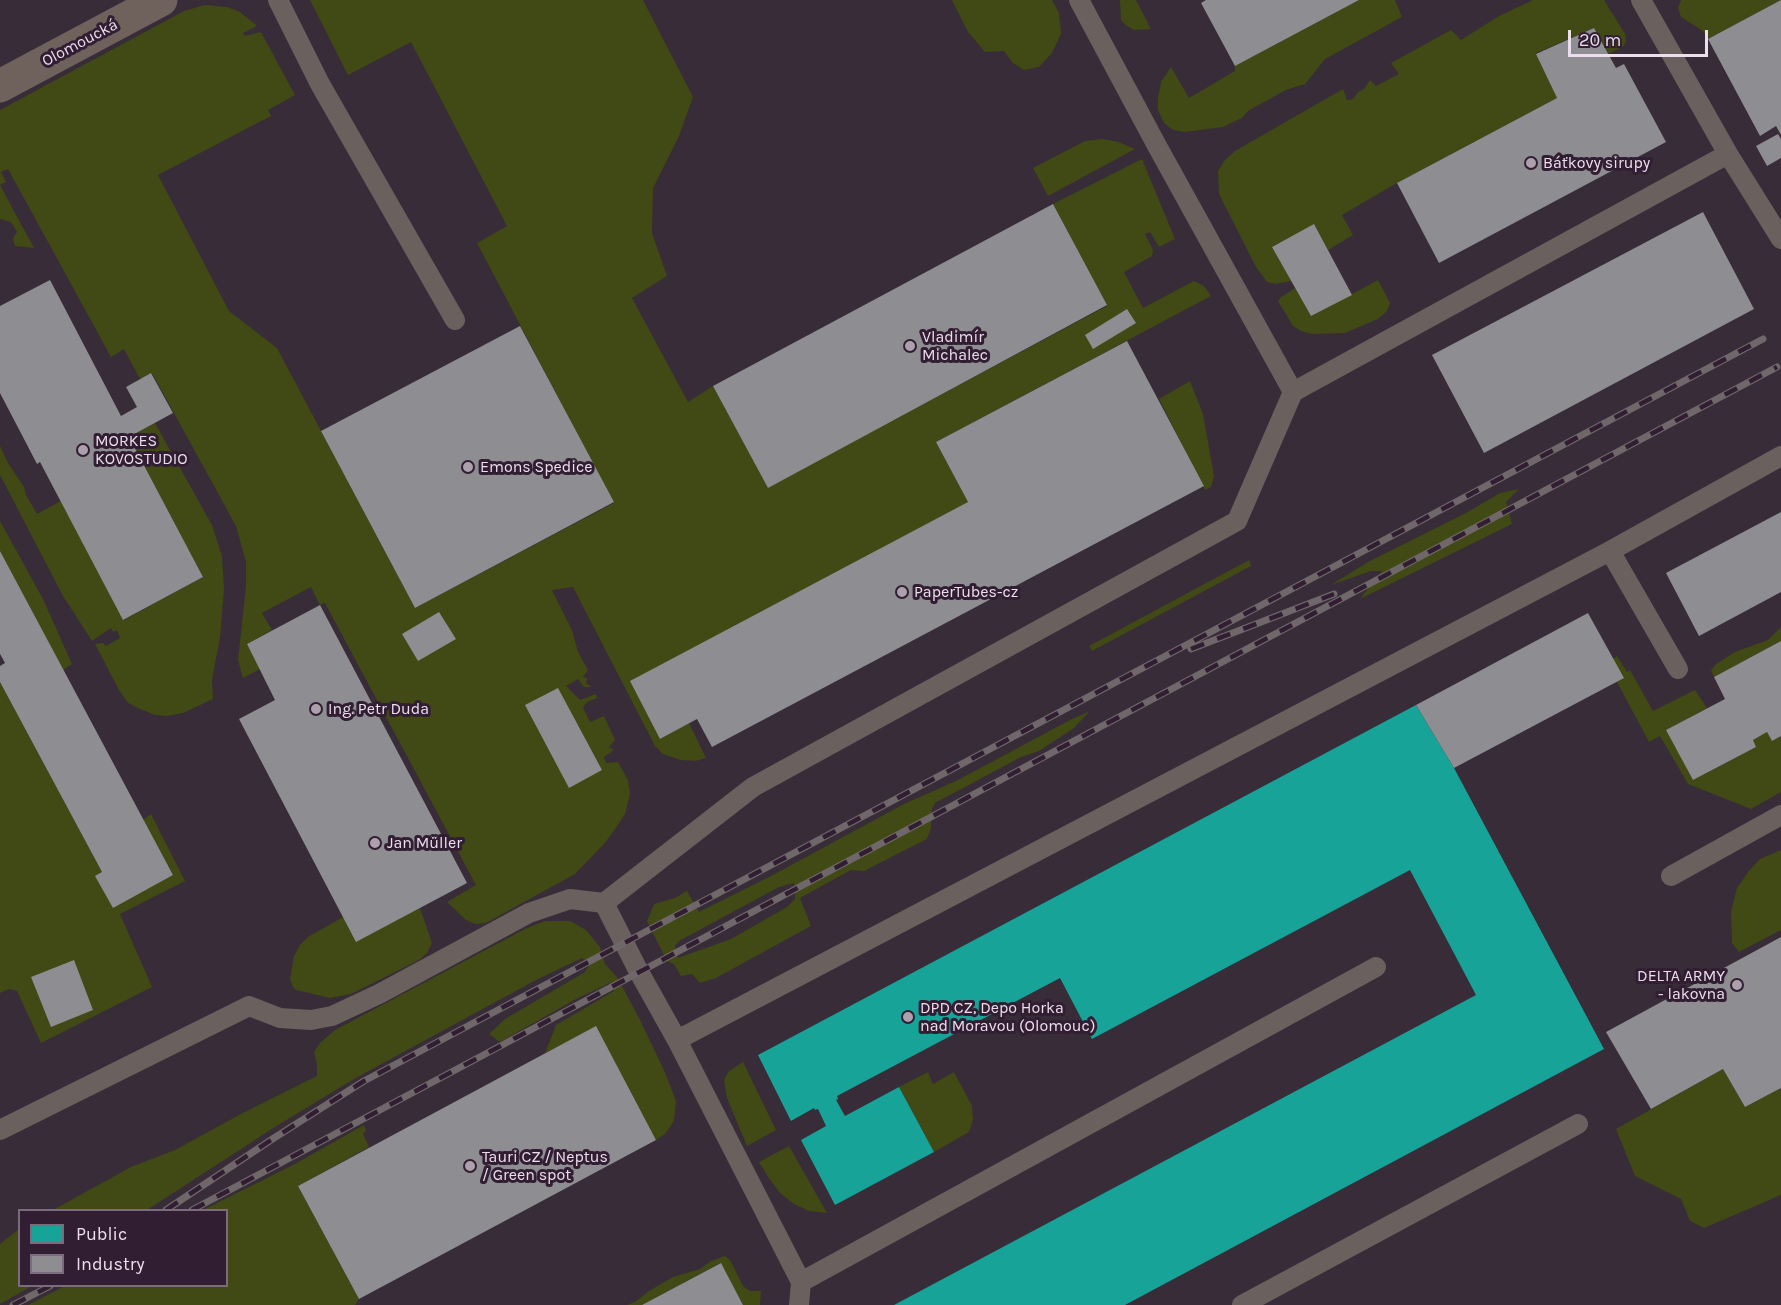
<!DOCTYPE html>
<meta charset="utf-8">
<style>
body{margin:0}
#map{position:relative;width:1781px;height:1305px;overflow:hidden;background:#372c37;font-family:Karla,sans-serif}
canvas{display:block}
.legend{position:absolute;left:18px;top:1209px;width:210px;height:78px;box-sizing:border-box;background:#321e32;border:2px solid #7c6b7c;margin:0;padding:8px 10px;list-style:none;font-size:18px;color:#ecdeec}
.legend li{display:flex;align-items:center;gap:12px;height:30px}
.legend b{width:30px;border:2px solid #7c6b7c}
.scale{position:absolute;left:1568px;top:30px;width:140px;height:27px;box-sizing:border-box;border:3px solid #ecdeec;border-top:0;padding-left:8px;font-size:18px;line-height:21px;white-space:nowrap;color:#ecdeec;-webkit-text-stroke:4px #321e32;paint-order:stroke}
</style>
<div id="map">
<canvas width="1781" height="1305"></canvas>
<ul class="legend">
<li><b style="height:16px;background:#17a398"></b>Public</li>
<li><b style="height:16px;background:#8d8d92"></b>Industry</li>
</ul>
<div class="scale">20 m</div>
</div>
<script>
const context = document.querySelector('canvas').getContext('2d');
context.lineJoin = 'round';
function fillPath(path, color) {
  context.fillStyle = color;
  context.fill(path, 'evenodd');
}
function toPath(rows) {
  const path = new Path2D();
  for (const r of rows) {
    path.moveTo(r[0], r[1]);
    for (let i = 2; i < r.length; i += 2) path.lineTo(r[i], r[i + 1]);
  }
  return path;
}
function stroke(path, color, width, dash) {
  context.strokeStyle = color;
  context.lineWidth = width;
  context.lineCap = dash ? 'butt' : 'round';
  context.setLineDash(dash || []);
  context.stroke(path);
}
function write(font, color, halo, rows, align = 'center') {
  context.font = font + ' Karla,sans-serif';
  context.lineWidth = 6;
  context.setLineDash([]);
  context.textBaseline = 'middle';
  context.strokeStyle = halo;
  context.fillStyle = color;
  for (const [text, x, y, turn = 0] of rows) {
    context.save();
    context.translate(x, y);
    context.rotate((+turn || 0) * Math.PI / 180);
    context.textAlign = isNaN(turn) ? turn : align;
    if (halo) context.strokeText(text, 0, 0);
    context.fillText(text, 0, 0);
    context.restore();
  }
}
const green = toPath([
 [310,0,643,0,693,97,679,136,653,188,652,233,667,276,632,298,688,402,713,386,768,487,1107,306,1053,204,1142,159,1175,239,1159,247,1150,232,1145,234,1153,250,1152,256,1124,272,1143,308,1194,281,1204,286,1211,296,936,442,968,502,660,739,689,723,706,758,695,761,681,760,663,754,655,746,573,587,552,590,572,630,578,652,588,670,583,677,587,678,586,683,591,687,584,687,578,679,566,686,580,700,596,694,597,698,587,702,583,707,590,722,604,716,615,740,609,747,614,750,604,757,606,763,618,762,628,780,630,794,625,814,616,828,604,844,575,874,486,923,475,924,466,920,447,902,476,885,325,603,320,605,311,587,262,613,272,630,247,644,260,669,243,678,238,660,246,586,246,562,236,526,152,373,140,379,124,349,111,357,8,169,1,172,6,182,0,185,34,248,15,246,13,238,17,232,11,222,0,219,0,110,184,11,205,5,227,7,240,12,257,26,243,33,245,36,261,32,295,95,268,110,271,116,158,175,229,311,277,348,415,608,614,503,477,243,507,226,411,42,348,75],
 [952,0,1052,0,1059,13,1061,34,1052,53,1039,67,1024,70,1013,63,1004,51,985,52,968,32],
 [1120,0,1136,0,1151,29,1134,30,1127,26,1121,20],
 [1359,0,1395,0,1402,17,1325,59,1305,84,1286,90,1248,111,1242,118,1223,127,1184,132,1173,130,1164,123,1158,110,1158,98,1161,82,1171,67,1189,98,1235,71,1235,66],
 [1533,0,1604,0,1625,34,1626,42,1623,46,1609,54,1594,28,1536,53,1557,98,1397,183,1342,215,1353,235,1328,250,1314,225,1273,246,1291,281,1275,284,1267,282,1256,267,1219,194,1218,171,1225,160,1235,151,1343,89,1347,100,1353,99,1358,92,1364,89,1370,80,1376,86,1399,74,1391,63,1451,30,1461,40,1499,16],
 [1681,0,1781,0,1708,39,1703,31,1681,17,1678,8],
 [1103,139,1118,142,1135,149,1048,196,1033,168,1085,141],
 [1378,280,1390,303,1387,311,1378,319,1345,333,1312,334,1301,331,1293,326,1278,301,1281,297,1295,288,1311,316],
 [1190,381,1203,414,1214,476,1211,487,1205,490,1159,399],
 [155,423,212,525,222,556,224,589,220,638,212,680,213,699,183,713,168,716,155,715,138,708,128,703,119,690,95,644,103,643,106,646,120,638,117,630,113,632,111,628,92,641,63,596,0,475,0,446,8,463,24,487,26,495,37,514,61,501,124,620,203,577,129,437],
 [1519,489,1506,502,1512,524,1360,599,1382,571,1371,571,1331,585,1368,562,1466,513,1500,493],
 [0,521,43,599,72,664,63,670,0,551],
 [1249,560,1251,566,1092,651,1089,646],
 [1781,627,1781,641,1714,677,1711,670,1716,664,1735,652,1768,640],
 [1617,656,1627,672,1630,670,1653,711,1695,690,1707,708,1667,730,1693,780,1756,747,1753,740,1767,732,1772,741,1781,736,1781,792,1751,809,1688,784,1660,736,1649,742,1617,682,1613,659],
 [0,682,102,872,113,907,173,875,143,820,151,814,185,881,120,914,152,987,41,1043,17,991,9,989,0,993],
 [1090,711,1074,728,1039,751,1021,757,935,803,932,809,931,828,927,839,864,871,851,870,800,898,811,926,716,978,700,983,692,974,681,976,674,964,667,961,647,921,654,904,675,898,687,891,699,912,769,877,904,804,956,781,1070,720],
 [794,883,795,899,787,907,731,939,678,958,675,946,679,941,779,887],
 [1781,850,1781,930,1739,952,1732,943,1731,912,1737,888,1748,872,1760,859],
 [420,908,432,943,427,953,419,960,351,994,330,998,296,990,293,987,290,979,294,956,300,945,308,937,343,917,356,941],
 [545,921,570,921,586,930,600,947,605,964,617,977,639,1018,664,1070,676,1101,674,1121,665,1134,656,1140,596,1027,545,1053,556,1025,614,991,612,982,576,999,500,1042,489,1034,505,1019,585,972,589,965,582,958,536,980,354,1079,275,1127,147,1210,53,1210,131,1167,175,1150,239,1115,317,1076,317,1064,314,1052,320,1043,335,1030,527,928],
 [743,1062,776,1130,747,1146,727,1098,724,1080,729,1071],
 [1723,1069,1745,1107,1781,1088,1781,1195,1704,1228,1690,1221,1681,1199,1635,1176,1616,1129],
 [928,1072,933,1084,954,1072,972,1106,973,1120,969,1132,934,1152,899,1087],
 [364,1125,366,1130,363,1134,369,1147,298,1186,359,1299,355,1305,28,1305,65,1286,226,1286,226,1210,203,1210,293,1165],
 [789,1146,827,1213,809,1211,794,1204,780,1193,768,1177,759,1162],
 [19,1229,20,1286,32,1286,0,1304,0,1244],
 [725,1256,730,1260,743,1286,750,1291,761,1291,760,1305,743,1305,720,1263,642,1305,627,1305,635,1302,649,1291,673,1277,700,1269,711,1261]
]);
const public = toPath([
 [1416,705,1454,768,1604,1049,1125,1305,894,1305,1476,995,1410,870,1092,1039,1060,978,837,1096,838,1099,836,1100,845,1116,899,1087,934,1152,835,1205,801,1140,826,1126,818,1109,815,1110,814,1108,791,1121,758,1055]
]);
const industry = toPath([
 [1206,0,1359,0,1235,66,1201,3],
 [1781,0,1781,135,1776,126,1760,136,1708,39],
 [1594,28,1616,68,1624,64,1666,142,1439,263,1397,183,1557,98,1536,54],
 [1778,134,1781,139,1781,158,1767,166,1756,146],
 [1053,204,1107,305,768,488,713,386],
 [1703,212,1754,309,1484,453,1432,355],
 [1314,224,1352,295,1311,316,1272,247],
 [50,280,121,416,137,407,126,387,151,373,173,413,129,437,203,577,123,620,40,462,37,464,0,393,0,306],
 [1127,309,1136,323,1093,349,1085,335],
 [520,326,614,502,415,608,321,431],
 [1127,341,1204,486,712,747,697,719,660,739,630,681,968,502,936,442],
 [1781,512,1781,592,1699,636,1666,573],
 [0,551,173,875,113,908,95,876,102,872,0,682,0,666,5,663,0,654],
 [320,605,467,883,356,942,239,719,275,700,247,644],
 [439,612,456,639,418,661,402,634],
 [1588,613,1624,678,1454,768,1416,705],
 [1781,641,1781,736,1772,741,1767,732,1753,740,1756,747,1693,780,1666,730,1725,699,1714,677],
 [558,688,602,770,569,788,525,705],
 [1781,937,1781,1088,1745,1107,1723,1069,1651,1109,1606,1032],
 [74,960,93,1010,51,1027,31,977],
 [596,1026,656,1140,359,1299,298,1186],
 [721,1263,743,1305,642,1305]
]);
const lane = toPath([
 [278,0,320,84,455,320],
 [1641,0,1728,154,1781,239],
 [1293,392,1728,154],
 [1610,551,1678,669],
 [1671,876,1781,815],
 [604,903,639,972,677,1040],
 [1376,967,801,1282,677,1040,1610,551,1781,456],
 [0,1130,249,1006,280,1018,311,1020,332,1016,379,994,529,913,570,899,604,903,753,787,1237,521,1293,392,1156,144,1079,0],
 [799,1305,801,1282],
 [1242,1305,1578,1124]
]);
const secondary = toPath([
 [0,86,161,0]
]);
const rail = toPath([
 [1191,649,1334,594],
 [166,1210,274,1138,364,1081,1763,339],
 [192,1210,1777,367],
 [13,1305,50,1286]
]);
const markers = [
 [1531,163,6,"#ada0ad"],
 [910,346,6,"#ada0ad"],
 [83,450,6,"#ada0ad"],
 [468,467,6,"#ada0ad"],
 [902,592,6,"#ada0ad"],
 [316,709,6,"#ada0ad"],
 [375,843,6,"#ada0ad"],
 [1737,985,6,"#ada0ad"],
 [908,1017,6,"#ada0ad"],
 [470,1166,6,"#ada0ad"]
];
const streetNames = [
 ["Olomoucká",80,43,-28]
];
const poiNames = [
 ["Báťkovy sirupy",1543,163],
 ["Vladimír",922,337],
 ["Michalec",922,355],
 ["MORKES",95,441],
 ["KOVOSTUDIO",95,459],
 ["Emons Spedice",480,467],
 ["PaperTubes-cz",914,592],
 ["Ing. Petr Duda",328,709],
 ["Jan Müller",387,843],
 ["DELTA ARMY",1725,976,"right"],
 ["- lakovna",1725,994,"right"],
 ["DPD CZ, Depo Horka",920,1008],
 ["nad Moravou (Olomouc)",920,1026],
 ["Tauri CZ / Neptus",482,1157],
 ["/ Green spot",482,1175]
];
fillPath(green, '#414914');
fillPath(public, '#17a398');
fillPath(industry, '#8d8d92');
stroke(lane, '#6a605d', 20);
stroke(secondary, '#6f625c', 33);
stroke(rail, '#6f6769', 7);
stroke(rail, '#321e32', 4.5, [14]);
for (const [x, y, r, color] of markers) {
  const dot = new Path2D();
  dot.arc(x, y, r, 0, 2 * Math.PI);
  context.fillStyle = color;
  context.fill(dot);
  stroke(dot, '#321e32', 2);
}
write('16px', '#ecdeec', '#321e32', streetNames);
write('16px', '#ecdeec', '#321e32', poiNames, 'left');
</script>
